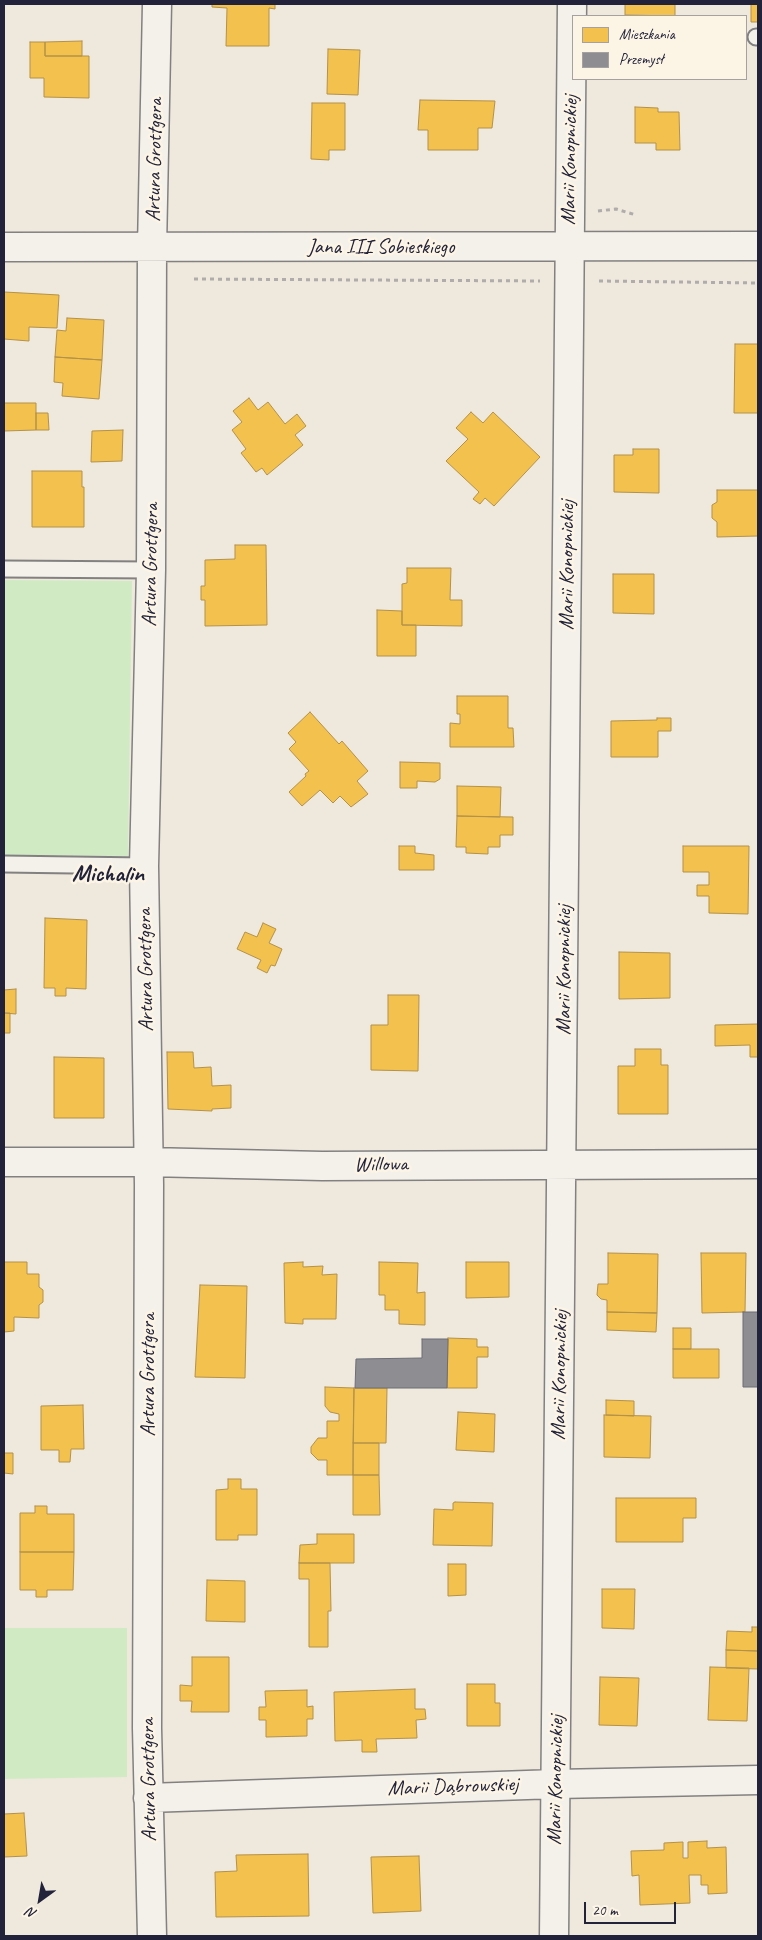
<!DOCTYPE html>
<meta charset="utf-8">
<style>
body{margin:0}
#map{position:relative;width:762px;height:1940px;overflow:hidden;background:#eee8dd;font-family:Caveat,sans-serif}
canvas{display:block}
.frame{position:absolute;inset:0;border:5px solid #22223b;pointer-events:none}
.legend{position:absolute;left:572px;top:15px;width:175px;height:65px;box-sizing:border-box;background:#fcf5e5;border:1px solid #a5a1a1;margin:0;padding:6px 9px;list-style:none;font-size:15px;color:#22223b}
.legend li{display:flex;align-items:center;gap:10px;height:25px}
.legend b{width:25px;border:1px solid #a5a1a1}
.north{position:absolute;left:15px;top:1875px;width:50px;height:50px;-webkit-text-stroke:4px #fcf5e5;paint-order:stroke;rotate:212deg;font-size:14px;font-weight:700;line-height:20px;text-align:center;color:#22223b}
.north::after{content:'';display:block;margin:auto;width:18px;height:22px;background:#22223b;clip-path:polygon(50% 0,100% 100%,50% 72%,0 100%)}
.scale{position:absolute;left:584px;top:1902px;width:92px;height:22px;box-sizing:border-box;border:2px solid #22223b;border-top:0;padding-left:6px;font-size:15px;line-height:18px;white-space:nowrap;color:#22223b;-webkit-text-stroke:4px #fcf5e5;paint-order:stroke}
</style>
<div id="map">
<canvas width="762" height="1940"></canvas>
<div class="frame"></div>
<ul class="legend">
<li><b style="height:14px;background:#f2c14e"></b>Mieszkania</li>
<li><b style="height:14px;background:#8d8d92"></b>Przemysł</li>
</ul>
<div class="north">N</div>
<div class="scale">20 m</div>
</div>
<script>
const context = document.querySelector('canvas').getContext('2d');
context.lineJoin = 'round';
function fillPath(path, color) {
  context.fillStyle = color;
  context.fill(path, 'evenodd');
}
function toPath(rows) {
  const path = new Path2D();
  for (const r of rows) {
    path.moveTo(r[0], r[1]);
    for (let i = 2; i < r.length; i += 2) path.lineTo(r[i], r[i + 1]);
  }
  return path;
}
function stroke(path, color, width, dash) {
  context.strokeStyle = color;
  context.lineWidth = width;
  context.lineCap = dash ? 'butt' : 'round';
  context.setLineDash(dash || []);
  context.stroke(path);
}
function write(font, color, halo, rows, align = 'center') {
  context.font = font + ' Caveat,sans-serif';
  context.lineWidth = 5;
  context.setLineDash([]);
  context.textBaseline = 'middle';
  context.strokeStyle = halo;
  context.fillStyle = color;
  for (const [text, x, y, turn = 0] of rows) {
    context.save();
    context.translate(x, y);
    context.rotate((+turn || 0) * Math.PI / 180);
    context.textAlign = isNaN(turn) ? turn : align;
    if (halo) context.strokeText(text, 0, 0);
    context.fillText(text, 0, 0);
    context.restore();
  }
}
const green = toPath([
 [4,580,132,581,128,856,4,855],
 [4,1628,127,1628,127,1777,4,1779]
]);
const homes = toPath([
 [212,4,275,4,275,9,269,8,269,46,226,46,227,8,212,7,212,4],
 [625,4,675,4,675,16,625,15,625,4],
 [751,4,758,4,758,22,751,22,751,4],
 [82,41,82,56,45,56,45,42,82,41],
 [30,42,45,42,45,56,89,56,89,98,44,97,44,78,30,78,30,42],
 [328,49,360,50,358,95,327,94,328,49],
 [420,100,495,101,492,128,478,128,478,150,428,150,428,130,418,130,420,100],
 [312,103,345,103,345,150,329,150,329,160,311,159,312,103],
 [635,107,658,108,658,112,679,112,680,150,656,150,656,143,635,143,635,107],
 [4,292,59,295,57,328,29,327,29,341,4,339,4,292],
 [67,318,104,320,102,360,55,357,57,330,66,331,67,318],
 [735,344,758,344,758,413,734,413,735,344],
 [55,357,102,360,99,399,62,396,63,383,54,382,55,357],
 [249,398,258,410,268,402,285,424,297,414,306,426,295,435,303,445,267,475,262,468,256,472,241,453,246,449,232,430,242,422,233,411,249,398],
 [4,403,36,403,36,430,4,431,4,403],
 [471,412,483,423,493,412,540,457,494,506,485,498,480,504,473,499,479,492,446,461,468,439,456,428,471,412],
 [36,413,48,413,49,430,36,430,36,413],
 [123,430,122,461,91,462,92,431,123,430],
 [633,449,659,449,659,493,614,492,614,455,633,455,633,449],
 [32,471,82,471,82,487,84,487,84,527,32,527,32,471],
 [717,490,758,490,758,536,717,537,717,522,712,518,712,505,717,502,717,490],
 [235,545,266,545,267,625,205,626,205,600,201,600,201,586,205,586,205,560,235,559,235,545],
 [407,568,451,568,450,600,462,600,462,626,402,625,402,584,407,583,407,568],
 [613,574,654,574,654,614,613,613,613,574],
 [377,610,402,611,402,625,416,625,416,656,377,656,377,610],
 [457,696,508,696,508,728,513,728,514,747,450,747,450,723,460,724,460,714,457,714,457,696],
 [310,712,339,744,342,741,368,771,357,781,368,794,351,807,340,796,333,803,320,790,302,806,289,792,306,776,305,774,309,771,289,749,296,742,288,733,310,712],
 [657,718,671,718,671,731,658,731,658,757,611,757,611,721,657,720,657,718],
 [400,762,440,763,440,779,435,782,417,781,417,788,400,788,400,762],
 [457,786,501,787,500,817,457,816,457,786],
 [457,816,513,817,513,835,500,835,500,847,488,847,488,854,466,853,466,847,456,847,457,816],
 [399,846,415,846,415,853,434,855,434,870,399,870,399,846],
 [683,846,749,846,748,914,709,913,709,896,697,896,697,885,709,885,709,872,683,872,683,846],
 [45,918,87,920,86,989,66,988,66,996,55,996,55,988,44,988,45,918],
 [263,923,276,929,269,943,282,949,275,966,271,965,267,973,257,968,261,960,237,949,245,932,257,937,263,923],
 [619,952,670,953,670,998,619,999,619,952],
 [16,989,16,1014,4,1013,4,990,16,989],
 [388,995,419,995,418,1071,371,1070,371,1025,388,1025,388,995],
 [4,1013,10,1013,10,1033,4,1033,4,1013],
 [758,1024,758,1057,750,1057,750,1045,715,1046,715,1025,758,1024],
 [635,1049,661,1049,661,1065,668,1065,668,1114,618,1114,618,1066,635,1066,635,1049],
 [167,1052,193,1052,194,1068,211,1067,212,1086,231,1085,231,1108,212,1109,212,1111,168,1109,167,1052],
 [54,1057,104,1058,104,1118,54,1118,54,1057],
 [608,1253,658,1254,657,1313,607,1312,607,1300,601,1299,597,1295,598,1284,608,1284,608,1253],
 [701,1253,746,1253,745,1312,702,1313,701,1253],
 [4,1262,27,1262,27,1274,39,1274,39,1287,43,1290,43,1302,39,1305,39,1318,14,1317,14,1331,4,1332,4,1262],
 [303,1262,303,1267,323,1266,322,1275,337,1274,336,1319,303,1319,303,1324,285,1323,284,1263,303,1262],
 [379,1262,418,1263,417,1293,425,1292,425,1325,399,1324,399,1310,385,1310,385,1295,379,1295,379,1262],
 [466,1262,509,1262,509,1297,466,1298,466,1262],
 [200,1285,247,1286,245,1378,195,1377,200,1285],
 [607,1312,657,1313,656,1332,607,1330,607,1312],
 [673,1328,691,1328,691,1349,673,1349,673,1328],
 [448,1338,477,1339,477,1347,488,1347,488,1357,477,1357,477,1388,447,1388,448,1338],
 [673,1349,719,1349,719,1378,673,1378,673,1349],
 [325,1387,354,1388,353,1475,327,1475,327,1460,318,1460,311,1453,311,1447,318,1438,327,1438,327,1421,339,1421,339,1414,330,1412,325,1406,325,1387],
 [354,1388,387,1388,386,1443,353,1443,354,1388],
 [606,1400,634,1401,634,1416,606,1415,606,1400],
 [83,1405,84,1449,71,1449,70,1462,59,1462,59,1450,41,1450,41,1406,83,1405],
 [458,1412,495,1414,494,1452,456,1450,458,1412],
 [604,1415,651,1416,650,1458,604,1457,604,1415],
 [353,1443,379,1443,379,1475,353,1475,353,1443],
 [4,1453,13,1453,13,1474,4,1473,4,1453],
 [353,1475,379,1475,380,1515,353,1515,353,1475],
 [228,1479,241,1479,241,1489,257,1489,257,1535,238,1535,238,1540,216,1540,216,1490,228,1489,228,1479],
 [616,1498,696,1498,696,1518,683,1518,683,1542,616,1542,616,1498],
 [455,1502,493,1503,492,1546,433,1545,434,1509,453,1510,453,1503,455,1502],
 [35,1506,47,1506,47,1514,74,1514,74,1552,20,1552,20,1513,35,1513,35,1506],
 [317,1534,354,1534,354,1563,299,1563,300,1545,317,1544,317,1534],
 [20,1552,74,1552,73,1590,47,1590,47,1597,36,1597,36,1590,20,1590,20,1552],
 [299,1563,330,1563,331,1611,328,1611,328,1647,309,1647,309,1579,299,1579,299,1563],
 [448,1564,466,1564,466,1595,448,1596,448,1564],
 [207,1580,245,1581,245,1622,206,1621,207,1580],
 [602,1589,635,1589,634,1629,602,1628,602,1589],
 [752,1627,758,1627,758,1651,726,1650,727,1631,752,1632,752,1627],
 [726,1650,758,1651,758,1669,726,1668,726,1650],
 [192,1657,229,1657,229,1712,191,1712,192,1701,180,1701,180,1685,192,1686,192,1657],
 [710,1667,749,1668,747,1721,708,1720,710,1667],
 [600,1677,639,1678,637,1726,599,1725,600,1677],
 [467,1684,495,1684,495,1703,500,1703,500,1726,467,1726,467,1684],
 [415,1689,415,1709,425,1709,426,1719,416,1720,417,1738,376,1739,377,1752,362,1752,362,1740,335,1741,334,1692,415,1689],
 [307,1690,307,1707,313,1706,313,1719,307,1719,307,1736,266,1737,266,1720,259,1720,259,1707,266,1707,265,1691,307,1690],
 [24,1813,27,1856,4,1857,4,1814,24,1813],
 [707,1841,707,1848,726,1847,727,1893,708,1894,708,1885,701,1885,701,1875,689,1875,690,1903,640,1905,639,1875,632,1876,631,1851,664,1850,664,1843,683,1842,683,1858,688,1858,688,1842,707,1841],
 [308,1854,309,1916,216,1917,215,1872,237,1871,236,1855,308,1854],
 [419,1856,421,1911,373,1913,371,1857,419,1856]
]);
const industry = toPath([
 [743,1312,758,1312,758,1387,743,1387,743,1312],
 [422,1339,448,1339,447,1388,355,1388,356,1359,422,1358,422,1339]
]);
const path = toPath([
 [598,211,616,209,636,215],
 [194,279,540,281],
 [599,281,758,283]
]);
const lane = toPath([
 [756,37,758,37],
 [4,569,151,570],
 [4,864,144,866]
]);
const street = toPath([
 [4,247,758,246],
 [4,1162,148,1162,322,1166,758,1164],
 [148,1798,556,1784,758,1780],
 [152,1936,147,1728,149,1185,144,866,151,570,152,248,157,4],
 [554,1936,572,4]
]);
const streetNames = [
 ["Artura Grottgera",155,160,-89],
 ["Marii Konopnickiej",570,160,-89],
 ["Jana III Sobieskiego",381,247],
 ["Artura Grottgera",151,565,-89],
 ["Marii Konopnickiej",567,565,-90],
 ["Artura Grottgera",146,970,-91],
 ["Marii Konopnickiej",564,970,-90],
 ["Willowa",381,1165,-1],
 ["Artura Grottgera",148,1375,-90],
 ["Marii Konopnickiej",560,1375,-89],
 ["Artura Grottgera",149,1780,-91],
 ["Marii Konopnickiej",556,1780,-89],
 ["Marii Dąbrowskiej",453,1787,-2]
];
const quarterNames = [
 ["Michalin",108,875]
];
fillPath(green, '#d0ebc4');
fillPath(homes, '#f2c14e');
stroke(homes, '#b49148', 1);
fillPath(industry, '#8d8d92');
stroke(industry, '#6d6d78', 1);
stroke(lane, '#828080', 19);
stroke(street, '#828080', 31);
stroke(path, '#afacab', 3, [4, 4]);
stroke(lane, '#f4f0ea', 15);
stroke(street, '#f4f0ea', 28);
write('21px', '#22223b', '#fcf5e5', streetNames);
write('bold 24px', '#22223b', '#fcf5e5', quarterNames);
</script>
